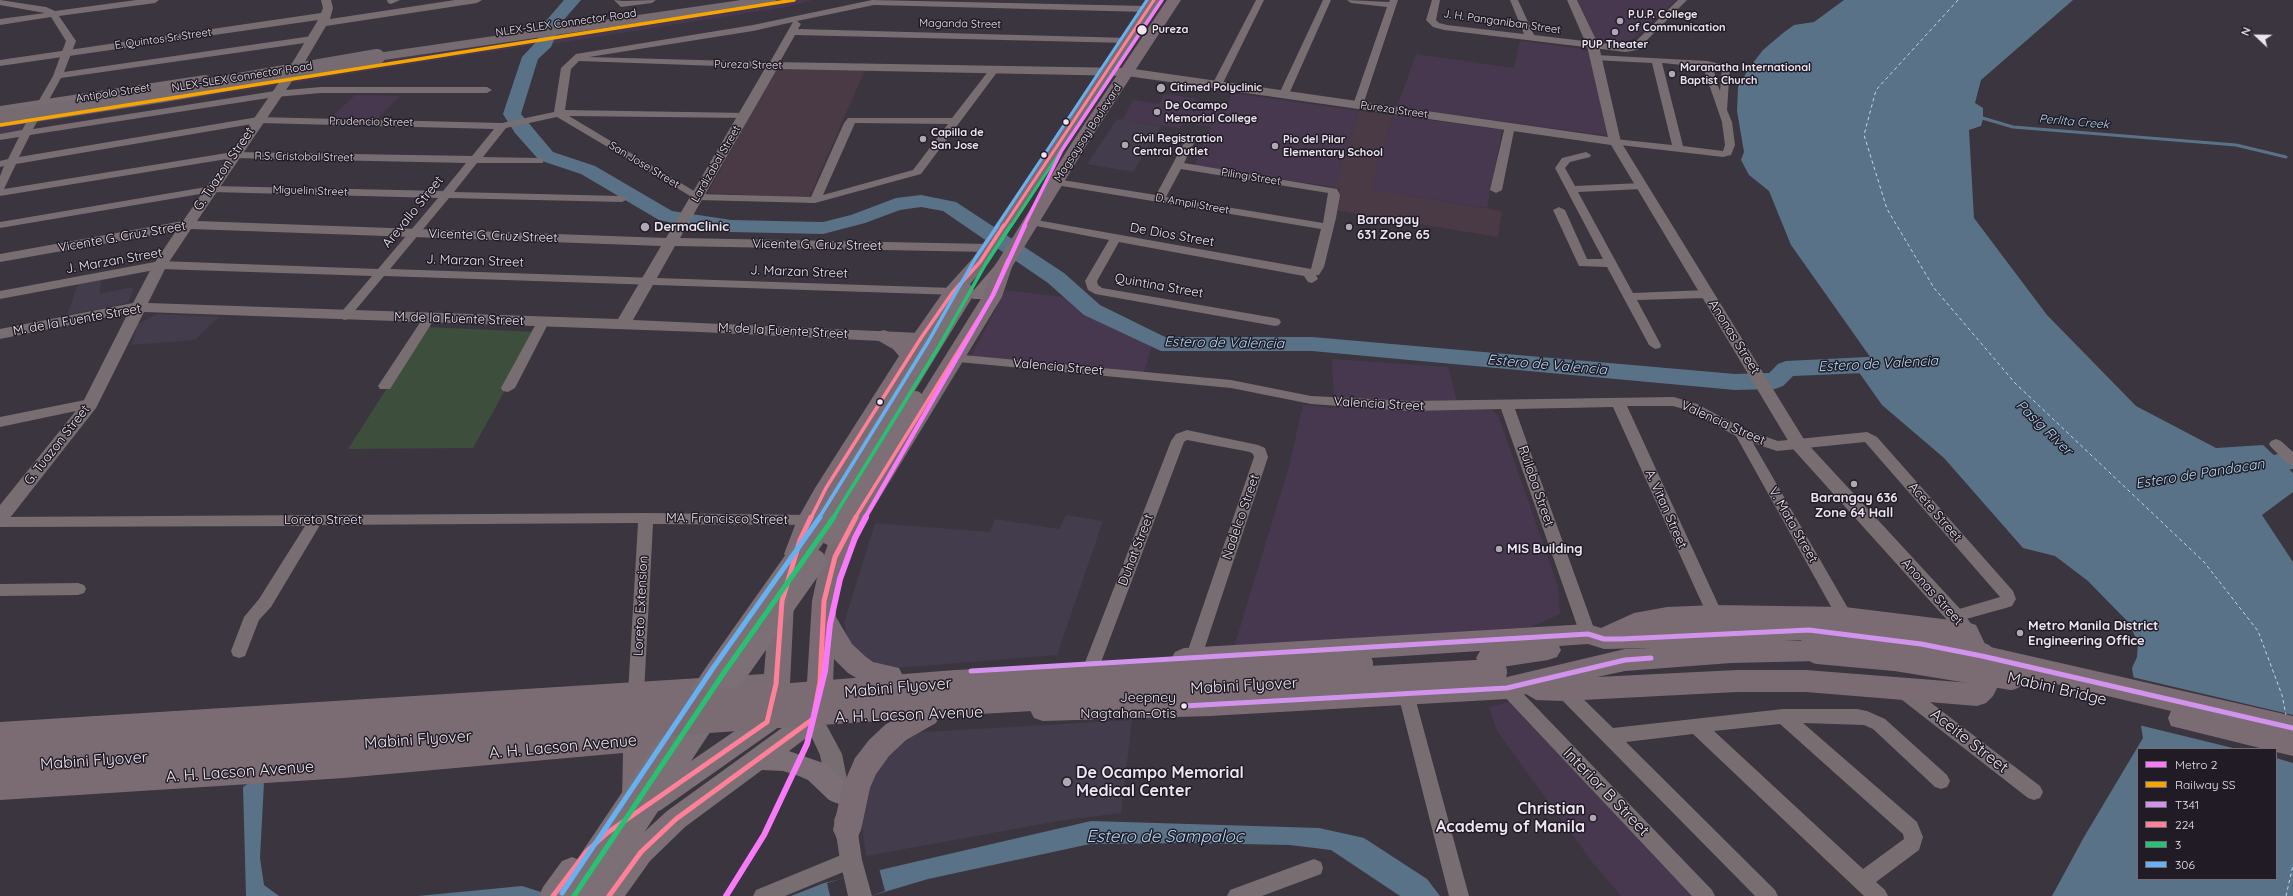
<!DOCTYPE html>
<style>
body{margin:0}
#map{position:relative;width:2293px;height:896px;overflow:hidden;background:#3b353f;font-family:Quicksand,sans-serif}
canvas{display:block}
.legend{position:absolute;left:2137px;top:748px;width:140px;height:132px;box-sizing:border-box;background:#201b24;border:1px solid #726c76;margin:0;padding:5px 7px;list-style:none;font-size:12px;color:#ede5f2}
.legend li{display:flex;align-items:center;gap:8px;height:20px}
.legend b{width:20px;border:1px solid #726c76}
.north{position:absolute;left:2237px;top:16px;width:40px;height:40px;-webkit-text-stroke:3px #201b24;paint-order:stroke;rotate:292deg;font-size:11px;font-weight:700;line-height:16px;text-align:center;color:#ede5f2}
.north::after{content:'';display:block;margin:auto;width:14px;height:18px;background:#ede5f2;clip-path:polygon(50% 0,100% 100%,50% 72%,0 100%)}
</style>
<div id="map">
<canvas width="2293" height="896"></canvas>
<ul class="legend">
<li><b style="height:5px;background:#f97af9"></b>Metro 2</li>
<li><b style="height:5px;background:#f7a600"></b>Railway SS</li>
<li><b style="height:5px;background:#d193ec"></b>T341</li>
<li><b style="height:5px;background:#ff8098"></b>224</li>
<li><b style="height:5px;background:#26c172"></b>3</li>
<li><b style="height:5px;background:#66b1f2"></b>306</li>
</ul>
<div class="north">N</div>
</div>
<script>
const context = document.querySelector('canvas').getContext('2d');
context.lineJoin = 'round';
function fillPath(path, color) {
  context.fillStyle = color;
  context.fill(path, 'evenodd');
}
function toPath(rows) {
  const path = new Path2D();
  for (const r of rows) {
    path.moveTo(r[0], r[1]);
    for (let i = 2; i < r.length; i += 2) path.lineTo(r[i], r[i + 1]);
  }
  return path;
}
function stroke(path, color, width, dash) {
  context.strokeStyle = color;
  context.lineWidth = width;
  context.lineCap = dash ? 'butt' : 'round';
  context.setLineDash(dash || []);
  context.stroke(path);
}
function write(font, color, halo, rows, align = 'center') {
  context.font = font + ' Quicksand,sans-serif';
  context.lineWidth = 3;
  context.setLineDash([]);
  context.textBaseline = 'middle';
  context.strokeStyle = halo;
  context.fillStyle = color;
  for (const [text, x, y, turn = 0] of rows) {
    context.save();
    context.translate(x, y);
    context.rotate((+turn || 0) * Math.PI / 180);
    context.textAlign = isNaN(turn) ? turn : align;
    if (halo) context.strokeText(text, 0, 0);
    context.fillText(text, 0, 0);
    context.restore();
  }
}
const commercial = toPath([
 [1117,119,1161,126,1133,172,1087,164],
 [102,279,99,294,134,287,128,303,67,315,78,284],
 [157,314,219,317,195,340,131,345,138,324],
 [1066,515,1103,521,1057,655,871,670,851,651,844,623,875,523,990,532,995,519,1059,529],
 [1132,720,1121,813,1058,821,866,856,859,805,877,762,906,733]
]);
const industrial = toPath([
 [775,69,865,70,809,198,708,193],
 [1359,111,1393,115,1371,189,1502,211,1498,237,1333,210,1340,190,1334,187]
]);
const built = toPath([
 [753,0,813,0,786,7,545,45,551,32],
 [1578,0,1676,0,1628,43,1617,46,1598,44],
 [540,36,539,44,25,125,20,132,0,135,0,120],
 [1520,41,1576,48,1592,52,1609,136,1397,107,1416,54,1514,68],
 [1232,93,1359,111,1334,187,1194,166,1211,127,1184,123,1192,107,1180,128,1122,120,1133,100,1159,104,1164,94,1196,98,1193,105,1226,110],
 [355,95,400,96,377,119,331,118],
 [1393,115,1502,130,1487,208,1370,189],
 [1006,290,1063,297,1153,343,1144,372,971,356],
 [1332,359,1448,367,1459,409,1491,409,1498,415,1558,586,1560,614,1531,627,1234,647,1288,470,1303,405,1334,408],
 [1514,701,1700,896,1621,896,1593,863,1497,731,1489,707]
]);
const green = toPath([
 [426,327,537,332,473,448,348,449]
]);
const water = toPath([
 [1844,0,2073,0,1981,80,1975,103,1983,108,1983,119,1981,126,1969,130,1974,218,2047,315,2136,406,2216,448,2263,445,2293,473,2293,492,2262,515,2293,562,2293,896,2052,896,2084,837,2143,738,2132,668,2137,657,2138,643,2129,623,2088,581,2055,556,2023,548,1944,458,1882,405,1851,361,1873,361,1791,245,1769,191,1749,175,1741,160,1744,152,1737,111,1738,87,1749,68,1763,50,1783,33,1794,25,1814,22],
 [2138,749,2276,749,2276,879,2138,879],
 [264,782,260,858,264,885,279,896,246,896,243,787,249,783],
 [1091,821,1319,828,1364,838,1427,879,1440,896,1400,896,1331,850,1290,845,1190,843,1090,844,928,879,871,896,791,896,824,883],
 [522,886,554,896,418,896]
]);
const pier = toPath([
 [2132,677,2293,715,2293,763,2276,758,2276,749,2237,749,2139,725],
 [879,868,885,891,871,896,830,896,827,883]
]);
const stream = toPath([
 [1979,117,2013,127,2236,145,2286,157]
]);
const river = toPath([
 [564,0,581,0,561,23,551,47,538,59,521,114,553,152,595,166,672,211,731,220,823,222,851,215,896,198,921,195,956,202,1064,273,1100,305,1165,337,1312,337,1735,374,1769,373,1778,364,1786,361,1888,356,1896,359,1900,364,1896,369,1888,372,1793,376,1783,386,1775,389,1735,390,1312,351,1161,351,1084,315,1048,283,943,211,921,207,900,210,865,223,823,234,731,232,690,227,659,220,581,174,539,160,515,133,503,114,522,57,537,41,545,22,564,0],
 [2293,451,2293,469,2249,477,2240,474,2236,468,2240,462,2293,451]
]);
const ferry = toPath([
 [1958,0,1876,90,1864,135,1887,209,1934,288,2015,383,2204,562,2258,631,2282,695,2286,715],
 [2286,896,2293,865]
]);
const minor = toPath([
 [0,0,46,7,55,11,136,0,159,0,155,3,59,16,76,41,64,72,312,36,317,39,312,42,61,78,33,129,275,91,321,87,487,87,492,90,487,93,321,93,275,97,30,135,19,157,258,117,502,123,554,112,561,68,576,54,753,25,872,0,1147,6,1151,9,1147,12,874,5,797,21,801,24,798,29,1130,38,1132,40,1127,43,795,35,778,65,773,68,579,61,571,69,565,110,748,113,748,117,744,118,569,116,699,194,811,197,844,123,848,118,952,118,990,69,996,69,998,71,921,174,815,203,697,200,557,117,506,128,483,157,539,158,543,159,543,163,477,163,454,192,622,196,628,199,622,202,449,198,390,269,953,288,957,289,959,292,957,295,384,276,348,319,344,320,338,316,372,276,160,269,0,299,0,291,160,261,378,269,438,198,212,192,0,228,0,222,212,186,443,191,466,163,233,158,0,196,0,176,4,166,0,167,0,161,8,159,19,137,0,140,0,134,22,130,53,76,66,41,51,17,0,25,0,19,45,13,0,5,0,0],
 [793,22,770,62,589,57,753,31,793,22],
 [258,123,494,129,472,156,233,152,4,189,16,164,258,123],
 [855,123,948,124,913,170,823,195,855,123],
 [387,0,400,0,391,4,388,3,387,0],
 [614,0,623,1,656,0,652,3,621,7,614,0],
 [1256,0,1264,0,1222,85,1220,87,1214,87,1212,85,1256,0],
 [1323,0,1331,0,1289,94,1288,96,1280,96,1279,94,1323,0],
 [1347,0,1389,2,1390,0,1398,0,1363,105,1358,108,1353,105,1387,7,1351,3,1347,0],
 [1432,0,1440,0,1436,20,1439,23,1447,25,1524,34,1510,0,1518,0,1534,35,1626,46,1631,46,1678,0,1687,0,1637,50,1626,52,1444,30,1433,27,1426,20,1432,0],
 [1596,55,1707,61,1730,66,1727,110,1732,122,1735,145,1731,155,1723,157,1611,144,1611,140,1615,139,1672,145,1652,63,1593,60,1593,56,1596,55],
 [1662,63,1703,67,1722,122,1725,145,1723,151,1683,146,1662,63],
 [1713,68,1722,70,1720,91,1718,86,1713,68],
 [1510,123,1515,126,1502,190,1496,193,1490,190,1505,126,1510,123],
 [1190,138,1195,141,1184,163,1337,189,1340,195,1336,218,1324,267,1319,275,1316,275,1318,279,1312,283,1308,282,1304,276,1119,242,1097,281,1098,285,1102,288,1275,318,1279,319,1281,322,1279,325,1275,326,1095,294,1088,290,1085,281,1109,240,1031,225,1025,222,1031,219,1311,269,1321,229,1056,185,1051,182,1056,179,1156,195,1185,141,1190,138],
 [1181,169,1328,193,1323,223,1166,197,1181,169],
 [1586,152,1591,155,1590,157,1570,162,1565,168,1575,186,1642,183,1647,186,1642,189,1578,192,1633,293,1707,290,1713,294,1707,298,1637,300,1661,345,1660,348,1655,349,1649,345,1607,267,1579,266,1553,210,1559,207,1565,210,1587,259,1603,259,1555,168,1562,158,1586,152],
 [429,314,435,318,390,389,380,389,378,386,380,383,425,315,429,314],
 [543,318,549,322,515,388,508,392,503,391,501,388,537,322,543,318],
 [953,354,1231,380,1311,396,1410,401,1674,397,1697,404,1746,430,1778,441,1867,432,1877,437,2013,591,2016,599,2012,606,2006,608,1955,622,1949,620,1947,616,1949,612,2000,597,1865,442,1777,451,1753,443,1853,617,1851,621,1845,623,1839,621,1736,436,1687,410,1673,406,1627,406,1723,615,1721,619,1715,621,1709,619,1613,407,1515,409,1596,634,1594,639,1588,640,1582,639,1580,634,1501,409,1410,411,1311,404,1231,388,948,361,947,358,948,355,953,354],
 [90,399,97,404,95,407,0,427,0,417,90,399],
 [1187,430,1258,445,1265,448,1268,457,1201,659,1199,664,1193,666,1187,664,1185,659,1254,457,1253,454,1250,452,1187,440,1184,442,1100,665,1098,670,1092,672,1086,670,1084,665,1171,441,1176,434,1187,430],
 [2276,439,2281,441,2293,452,2293,465,2288,464,2271,447,2269,444,2271,441,2276,439],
 [646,513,809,515,814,516,816,520,814,524,809,525,653,524,644,693,642,698,636,700,630,698,628,693,638,523,320,525,271,607,259,620,245,656,239,658,233,656,231,651,244,617,259,599,305,526,0,527,0,517,646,513],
 [78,583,84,585,86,589,84,593,78,595,0,596,0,584,78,583],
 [1507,681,1513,683,1712,890,1715,896,1692,896,1501,693,1499,688,1501,683,1507,681],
 [1563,683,1569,685,1613,728,1783,709,1857,709,1867,711,1885,719,1947,775,1950,781,1947,787,1941,789,1935,787,1873,729,1864,725,1803,723,1917,822,1923,837,1919,850,1876,882,1885,890,1888,896,1864,896,1693,734,1626,742,1775,890,1778,896,1755,896,1557,695,1555,690,1557,685,1563,683],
 [1780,724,1903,834,1904,839,1863,869,1714,731,1780,724],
 [1903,684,1909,686,2040,786,2043,792,2040,798,2034,800,2028,798,1897,696,1895,691,1897,686,1903,684],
 [1406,687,1412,689,1414,694,1469,896,1449,896,1398,694,1400,689,1406,687],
 [851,851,858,854,860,860,858,866,785,896,753,896,756,890,851,851],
 [1314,859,1321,862,1323,868,1321,874,1262,896,1227,896,1230,890,1314,859]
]);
const tertiary = toPath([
 [321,0,331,0,333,8,330,19,455,0,482,0,477,3,326,26,303,65,197,221,666,238,767,65,773,62,1127,68,1608,137,1587,46,1567,0,1577,0,1599,46,1621,142,1805,441,1962,611,1977,632,1974,638,1967,640,1960,638,1948,621,1793,449,1611,145,1127,76,777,69,680,238,989,244,996,248,989,252,675,246,633,320,921,333,926,335,929,338,926,341,921,343,700,332,144,312,96,408,6,523,0,525,0,505,83,402,128,313,0,339,0,329,133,303,153,265,176,231,0,262,0,254,183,221,291,65,318,20,0,66,0,60,321,13,323,8,321,0],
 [191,229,661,246,618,319,148,303,167,265,191,229],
 [205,75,209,76,211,79,209,82,0,114,0,106,205,75],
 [805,702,812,705,820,713,842,754,850,794,847,801,839,804,831,801,828,794,820,755,806,725,795,711,798,705,805,702],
 [845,810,853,813,856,820,862,860,872,896,848,896,840,860,834,820,837,813,845,810]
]);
const secondary = toPath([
 [1003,262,1009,263,1012,267,1009,271,985,299,973,299,970,295,973,291,997,263,1003,262],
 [813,709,822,712,825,719,822,726,789,751,826,764,847,784,851,792,847,800,838,803,829,800,808,780,799,776,783,771,762,770,685,827,650,861,625,896,595,896,599,887,632,843,667,811,804,712,813,709],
 [767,712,776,715,779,722,776,729,661,810,652,814,643,810,639,802,643,794,758,715,767,712],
 [572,857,582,861,585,870,569,896,539,896,543,887,562,861,572,857]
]);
const primary = toPath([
 [1147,0,1161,0,989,262,960,296,930,340,836,491,821,520,804,560,796,563,788,560,784,554,797,520,815,488,899,356,893,349,877,340,874,336,877,332,884,330,909,341,946,288,973,258,1147,0],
 [1167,0,1181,0,1089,141,1012,267,1002,297,851,545,842,573,836,601,836,617,852,644,866,657,873,662,899,668,903,676,899,684,890,687,858,679,848,673,834,659,833,682,828,709,824,717,815,720,806,717,802,709,807,682,812,601,818,573,828,544,982,297,994,267,1073,141,1167,0],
 [782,591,791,594,794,601,790,684,782,706,773,709,764,706,760,696,0,746,0,722,764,674,770,601,773,594,782,591],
 [1715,605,1845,607,1967,622,1976,625,1986,646,2293,716,2293,756,2276,752,2276,749,2264,749,2171,726,2168,718,2171,711,1997,670,1999,675,1997,688,1993,696,1986,703,1977,706,1806,692,1737,692,1563,701,1536,700,1526,694,1507,699,1210,716,1043,721,1034,718,1030,710,1034,702,1043,699,1210,694,1507,677,1625,649,1650,648,1604,649,1588,644,1559,646,1561,650,1557,657,1548,660,1489,669,1480,665,1476,658,1480,651,1184,670,1175,666,1171,659,1175,652,1184,648,1588,624,1601,628,1634,613,1667,607,1715,605],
 [1819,626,1958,641,1973,675,1972,683,1806,670,1737,670,1597,677,1625,671,1731,663,1818,661,1827,658,1831,651,1827,644,1818,641,1783,641,1809,640,1818,637,1822,630,1819,626],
 [927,704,936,707,940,715,936,723,906,740,889,756,876,774,870,788,861,830,857,839,847,843,837,839,833,830,842,788,855,758,869,740,886,724,927,704],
 [688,724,698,728,702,736,698,744,688,748,651,751,650,800,646,809,636,813,626,809,622,800,623,753,344,778,0,800,0,774,344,754,688,724]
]);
const motorway = toPath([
 [741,0,777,0,770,4,377,61,370,57,377,53,741,0]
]);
const secondaryBridgeFar1 = toPath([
 [826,518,965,292],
 [842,518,915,400]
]);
const secondaryBridge = toPath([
 [832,534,842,517],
 [567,896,718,671,827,517],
 [588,896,730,680,814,561]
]);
const primaryBridge = toPath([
 [1809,630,1921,644,1982,656],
 [1818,651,1895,658,2011,677],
 [0,751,463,722,956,683,1360,664],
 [0,767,457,738,961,702,1494,672]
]);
const motorwayBridge = toPath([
 [0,119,164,94,377,57]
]);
const bus1 = toPath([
 [971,671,1588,634,1604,639,1621,639,1809,630,1921,644,1982,656,2293,728],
 [1184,706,1507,688,1625,660,1651,658]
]);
const bus2Far2 = toPath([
 [1004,226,1154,0]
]);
const bus2Far1 = toPath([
 [811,518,826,488,921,338,953,292,980,262,1004,225],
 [855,518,992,297,1008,260]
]);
const bus2 = toPath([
 [553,896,587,851,607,833,767,722,776,684,782,601,800,540,811,517],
 [609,896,641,852,676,819,813,719,820,682,824,601,835,557,856,517]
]);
const bus3Far2 = toPath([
 [1011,226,1159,3]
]);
const bus3Far1 = toPath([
 [833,518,938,348,985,265,1011,225]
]);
const bus3 = toPath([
 [574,896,723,674,834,517]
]);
const bus4Far2 = toPath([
 [997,226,1147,0]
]);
const bus4Far1 = toPath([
 [819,518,928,342,975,259,998,225]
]);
const bus4 = toPath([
 [562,893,713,668,820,517]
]);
const rail1 = toPath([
 [0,125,794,0]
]);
const metro1Far2 = toPath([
 [1024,226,1062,150,1162,0]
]);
const metro1Far1 = toPath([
 [865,518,993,295,1025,225]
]);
const metro1 = toPath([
 [726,896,764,835,807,744,825,671,830,624,840,579,855,538,866,517]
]);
const markers = [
 [1620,21,4,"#afa7b3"],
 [1142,30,5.5,"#ede5f2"],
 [1615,32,4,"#afa7b3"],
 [1672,74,4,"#afa7b3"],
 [1161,88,5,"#afa7b3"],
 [1157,112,4,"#afa7b3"],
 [1066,122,3.5,"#ede5f2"],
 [923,139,4,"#afa7b3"],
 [1125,145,4,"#afa7b3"],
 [1275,146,4,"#afa7b3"],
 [1044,155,3.5,"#ede5f2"],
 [645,227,5,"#afa7b3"],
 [1349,227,4,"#afa7b3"],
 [880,402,3.5,"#ede5f2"],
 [1854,484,4,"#afa7b3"],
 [1499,549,4,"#afa7b3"],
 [2020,633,4,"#afa7b3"],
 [1184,706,3.5,"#ede5f2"],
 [1067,782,5,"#afa7b3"],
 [1593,818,4,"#afa7b3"]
];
const farPoinames = [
 ["P.U.P. College",1628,15],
 ["of Communication",1628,28],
 ["PUP Theater",1615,45,"center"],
 ["Maranatha International",1680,68],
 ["Baptist Church",1680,81],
 ["Citimed Polyclinic",1170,88],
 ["De Ocampo",1165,106],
 ["Memorial College",1165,119],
 ["Capilla de",931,133],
 ["San Jose",931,146],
 ["Civil Registration",1133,139],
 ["Central Outlet",1133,152],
 ["Pio del Pilar",1283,140],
 ["Elementary School",1283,153]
];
const farStreetnames = [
 ["J. H. Panganiban Street",1502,22,8],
 ["NLEX-SLEX Connector Road",566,23,-8],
 ["Maganda Street",960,24,1],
 ["E. Quintos Sr. Street",163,39,-8],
 ["Pureza Street",748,65,1],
 ["NLEX-SLEX Connector Road",242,77,-9],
 ["Antipolo Street",113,93,-9],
 ["Pureza Street",1394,110,8],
 ["Prudencio Street",371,122,1],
 ["Magsaysay Boulevard",1088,133,-57],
 ["R.S. Cristobal Street",304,157,1],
 ["Lardizabal Street",716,164,-60],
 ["San Jose Street",644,165,31],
 ["Piling Street",1251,177,9],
 ["Miguelin Street",310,191,2],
 ["D. Ampil Street",1192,204,10]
];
const farStopnames = [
 ["Pureza",1152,30]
];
const farWaternames = [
 ["Perlita Creek",2074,122,5]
];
const streetNames = [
 ["G. Tuazon Street",224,169,-56],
 ["Arevallo Street",413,212,-51],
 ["De Dios Street",1172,235,10],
 ["Vicente G. Cruz Street",493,236,2],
 ["Vicente G. Cruz Street",122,237,-10],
 ["Vicente G. Cruz Street",817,245,1],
 ["J. Marzan Street",114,261,-10],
 ["J. Marzan Street",475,261,2],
 ["J. Marzan Street",799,272,2],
 ["Quintina Street",1159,286,10],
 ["M. de la Fuente Street",459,319,2],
 ["M. de la Fuente Street",77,320,-10],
 ["M. de la Fuente Street",783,331,3],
 ["Anonas Street",1734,337,58],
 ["Valencia Street",1058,367,5],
 ["Valencia Street",1379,404,3],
 ["Valencia Street",1723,423,24],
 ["G. Tuazon Street",57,445,-52],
 ["Ruiloba Street",1536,486,71],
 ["A. Vitan Street",1666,509,66],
 ["Acete Street",1935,512,49],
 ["Nadelco Street",1241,517,-71],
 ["MA. Francisco Street",727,519,1],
 ["Loreto Street",323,520],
 ["V. Mata Street",1793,525,60],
 ["Duhat Street",1136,550,-69],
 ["Anonas Street",1932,592,48],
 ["Loreto Extension",641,606,-87]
];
const poiNames = [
 ["Barangay",1357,220],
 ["631 Zone 65",1357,235],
 ["DermaClinic",654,227],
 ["Barangay 636",1854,498,"center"],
 ["Zone 64 Hall",1854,513,"center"],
 ["MIS Building",1507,549],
 ["Metro Manila District",2028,626],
 ["Engineering Office",2028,641]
];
const waterNames = [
 ["Estero de Valencia",1224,343,1],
 ["Estero de Valencia",1878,364,-3],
 ["Estero de Valencia",1547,365,5],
 ["Pasig River",2044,428,44],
 ["Estero de Pandacan",2200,474,-9]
];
const nearBusnames = [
 ["Jeepney",1176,698],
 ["Nagtahan-Otis",1176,714]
];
const nearStreetnames = [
 ["Mabini Flyover",1244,686,-3],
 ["Mabini Flyover",898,688,-5],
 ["Mabini Bridge",2057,689,13],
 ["A. H. Lacson Avenue",909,715,-2],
 ["Mabini Flyover",418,740,-4],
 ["Aceite Street",1969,741,38],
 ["A. H. Lacson Avenue",563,747,-5],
 ["Mabini Flyover",94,761,-4],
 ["A. H. Lacson Avenue",240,772,-4],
 ["Interior B Street",1606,792,46]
];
const nearPoinames = [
 ["De Ocampo Memorial",1076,773],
 ["Medical Center",1076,791],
 ["Christian",1585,809,"right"],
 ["Academy of Manila",1585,827,"right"]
];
const nearWaternames = [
 ["Estero de Sampaloc",1165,837]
];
fillPath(commercial, '#423c4c');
fillPath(industrial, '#493a46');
fillPath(built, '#47384f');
fillPath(green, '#3e4e3d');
fillPath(water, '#5a7288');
fillPath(pier, '#3b353f');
stroke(stream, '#5a7288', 3);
fillPath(river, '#5a7288');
stroke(ferry, '#b2d9fa', 1, [3.5, 3]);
fillPath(minor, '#786d71');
fillPath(tertiary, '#786d71');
fillPath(secondary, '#7c6f75');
fillPath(primary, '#7b6c74');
fillPath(motorway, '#756b71');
stroke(secondaryBridgeFar1, '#7c6f75', 18);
stroke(secondaryBridge, '#7c6f75', 24);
stroke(primaryBridge, '#7b6c74', 26);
stroke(motorwayBridge, '#756b71', 16);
stroke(bus1, '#d193ec', 5);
stroke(bus2Far2, '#ff8098', 3);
stroke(bus2Far1, '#ff8098', 3.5);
stroke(bus2, '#ff8098', 5);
stroke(bus3Far2, '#26c172', 3);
stroke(bus3Far1, '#26c172', 3.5);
stroke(bus3, '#26c172', 5);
stroke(bus4Far2, '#66b1f2', 3);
stroke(bus4Far1, '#66b1f2', 3.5);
stroke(bus4, '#66b1f2', 5);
stroke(rail1, '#f7a600', 3.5);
stroke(metro1Far2, '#f97af9', 3.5);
stroke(metro1Far1, '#f97af9', 4.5);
stroke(metro1, '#f97af9', 6);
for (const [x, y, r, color] of markers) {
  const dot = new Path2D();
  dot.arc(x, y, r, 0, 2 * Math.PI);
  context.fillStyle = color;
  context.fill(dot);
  stroke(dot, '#201b24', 1.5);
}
write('bold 11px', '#ede5f2', '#201b24', farPoinames, 'left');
write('11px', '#ede5f2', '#201b24', farStreetnames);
write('bold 11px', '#ede5f2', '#201b24', farStopnames, 'left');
write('italic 12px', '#b2d9fa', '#201b24', farWaternames);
write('13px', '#ede5f2', '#201b24', streetNames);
write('bold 13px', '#ede5f2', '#201b24', poiNames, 'left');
write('italic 14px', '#b2d9fa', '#201b24', waterNames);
write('14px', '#ede5f2', '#201b24', nearBusnames, 'right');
write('16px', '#ede5f2', '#201b24', nearStreetnames);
write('bold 16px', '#ede5f2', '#201b24', nearPoinames, 'left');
write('italic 17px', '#b2d9fa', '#201b24', nearWaternames);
</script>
